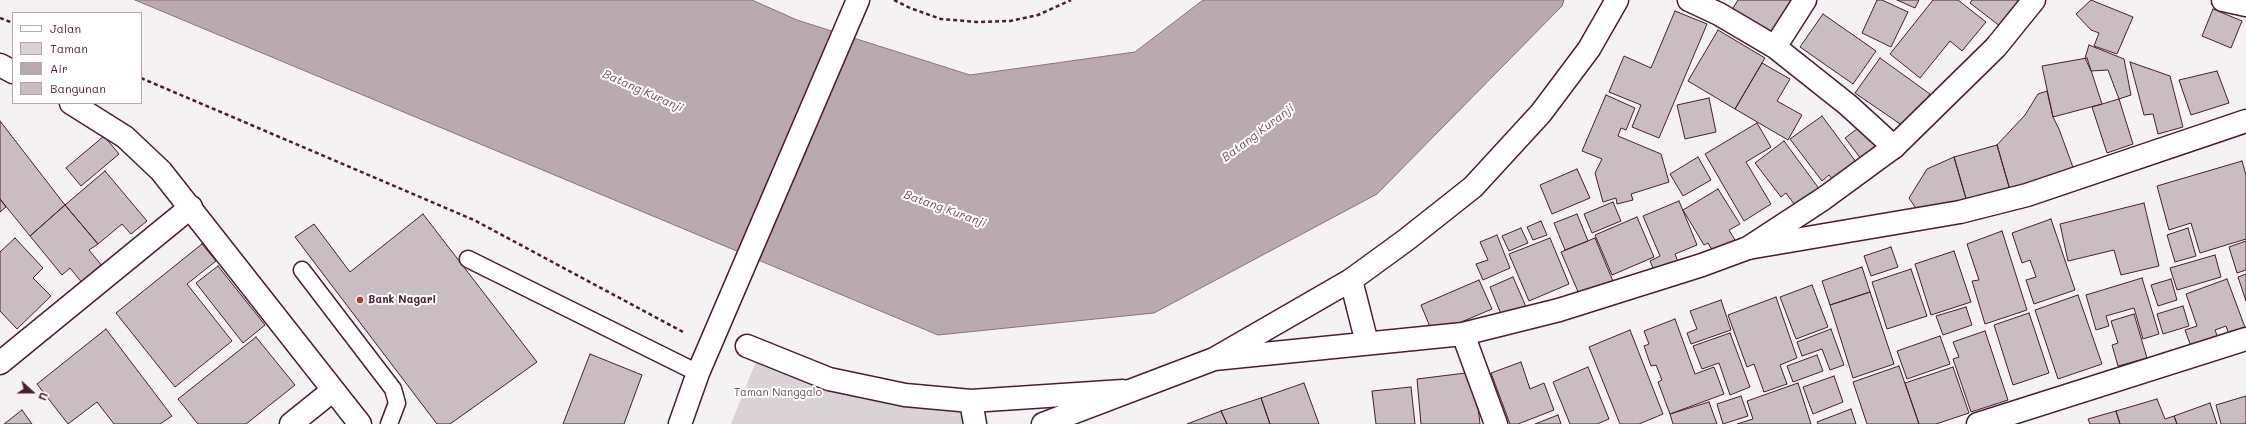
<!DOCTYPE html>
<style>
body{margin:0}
#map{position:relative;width:2246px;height:424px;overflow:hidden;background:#f4f2f2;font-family:Mali,sans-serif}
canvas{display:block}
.legend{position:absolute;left:12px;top:12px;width:130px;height:92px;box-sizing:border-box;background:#fff;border:1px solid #b7a5aa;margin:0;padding:5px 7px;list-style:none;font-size:12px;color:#4a1f2b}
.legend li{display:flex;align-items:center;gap:8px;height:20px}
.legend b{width:20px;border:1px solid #b7a5aa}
.north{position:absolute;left:12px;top:372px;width:40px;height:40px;-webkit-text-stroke:3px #fff;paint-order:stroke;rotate:111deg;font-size:11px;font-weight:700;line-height:16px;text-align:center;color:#4a1f2b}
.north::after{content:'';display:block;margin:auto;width:14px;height:18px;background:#4a1f2b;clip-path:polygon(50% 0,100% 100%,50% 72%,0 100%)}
</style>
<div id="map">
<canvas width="2246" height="424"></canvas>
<ul class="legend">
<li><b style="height:5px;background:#fff"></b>Jalan</li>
<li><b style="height:11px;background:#dbd2d5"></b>Taman</li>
<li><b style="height:11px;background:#baa9ae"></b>Air</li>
<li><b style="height:11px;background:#cabdc1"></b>Bangunan</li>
</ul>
<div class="north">U</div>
</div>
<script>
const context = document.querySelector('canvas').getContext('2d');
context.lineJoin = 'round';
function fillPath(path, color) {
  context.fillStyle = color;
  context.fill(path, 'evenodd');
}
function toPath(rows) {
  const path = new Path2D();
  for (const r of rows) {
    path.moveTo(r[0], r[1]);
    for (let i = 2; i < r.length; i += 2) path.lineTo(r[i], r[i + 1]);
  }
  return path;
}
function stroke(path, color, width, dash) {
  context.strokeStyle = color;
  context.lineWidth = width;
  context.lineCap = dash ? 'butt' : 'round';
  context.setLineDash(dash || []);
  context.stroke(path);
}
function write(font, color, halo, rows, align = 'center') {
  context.font = font + ' Mali,sans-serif';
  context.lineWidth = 4;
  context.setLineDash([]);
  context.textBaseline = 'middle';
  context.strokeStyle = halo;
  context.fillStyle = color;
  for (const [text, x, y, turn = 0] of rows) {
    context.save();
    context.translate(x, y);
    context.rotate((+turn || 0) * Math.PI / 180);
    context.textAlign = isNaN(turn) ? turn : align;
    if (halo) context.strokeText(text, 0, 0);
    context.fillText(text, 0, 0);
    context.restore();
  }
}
const green = toPath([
 [760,351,829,379,965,400,962,424,731,424]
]);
const water = toPath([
 [135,0,752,0,797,20,970,75,1135,52,1203,0,1564,0,1562,6,1377,194,1154,313,938,335,135,0]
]);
const building = toPath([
 [1738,0,1799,0,1775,40,1730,13,1738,0],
 [1877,0,1882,0,1908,12,1891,47,1862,33,1877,0],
 [1897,0,1919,0,1915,8,1897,0],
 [1933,0,1958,0,1986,22,1962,51,1950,41,1920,78,1890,54,1933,0],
 [1972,0,2025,0,2005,30,1970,3,1972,0],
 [2091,0,2133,17,2117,54,2094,46,2099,33,2091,30,2076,14,2091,0],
 [2213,9,2242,21,2231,48,2202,36,2213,9],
 [1675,11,1707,24,1659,138,1632,127,1641,105,1609,92,1624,56,1651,68,1675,11],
 [1823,14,1876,51,1853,84,1800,47,1823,14],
 [1718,30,1765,58,1735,109,1688,81,1718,30],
 [2089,45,2124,59,2131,95,2119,99,2108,70,2091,71,2085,58,2089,45],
 [1880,58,1930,94,1906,128,1855,93,1880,58],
 [2087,58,2102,104,2053,117,2042,66,2087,58],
 [2130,62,2170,76,2183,127,2158,134,2153,114,2144,115,2130,62],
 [1762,63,1790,79,1777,101,1802,115,1788,140,1735,109,1762,63],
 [2217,71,2229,103,2191,115,2179,80,2217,71],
 [2047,91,2053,117,2059,129,2074,170,2010,190,1997,145,2025,115,2038,94,2047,91],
 [1606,95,1635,108,1626,130,1621,128,1618,136,1661,154,1669,182,1631,194,1633,200,1617,204,1616,198,1603,202,1595,173,1602,159,1582,151,1606,95],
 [1709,98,1716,132,1685,139,1677,105,1709,98],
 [2119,99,2133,144,2107,153,2092,107,2119,99],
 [1822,116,1859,166,1836,184,1829,175,1822,181,1790,139,1822,116],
 [0,121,65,205,30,236,0,199,0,121],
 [1757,123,1771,147,1746,162,1771,204,1744,221,1705,154,1757,123],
 [1865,123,1885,149,1865,164,1845,138,1865,123],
 [104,136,119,154,81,186,66,168,104,136],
 [1784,141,1820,190,1797,208,1786,193,1781,197,1755,163,1784,141],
 [1997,145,2010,190,1967,202,1954,157,1997,145],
 [1698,157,1711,180,1683,196,1670,174,1698,157],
 [1954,157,1967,202,1921,216,1909,198,1927,169,1954,157],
 [2242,161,2246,175,2246,239,2200,253,2191,223,2169,230,2157,186,2242,161],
 [1577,169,1590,198,1552,214,1540,185,1577,169],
 [105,171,147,221,131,234,122,224,98,244,65,205,105,171],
 [1718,189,1740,224,1729,230,1735,240,1714,253,1708,243,1704,245,1683,210,1718,189],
 [0,199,6,207,0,212,0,199],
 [1679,201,1697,245,1675,254,1680,267,1657,277,1650,261,1660,256,1643,216,1679,201],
 [1613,202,1621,221,1592,233,1584,214,1613,202],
 [2144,203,2159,266,2121,275,2114,250,2068,261,2060,224,2144,203],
 [65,205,98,244,89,250,103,267,83,284,70,268,62,275,30,236,65,205],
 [423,214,537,362,450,424,437,424,295,237,314,224,350,272,423,214],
 [1577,214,1588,241,1565,250,1554,223,1577,214],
 [1637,217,1654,257,1612,275,1595,235,1637,217],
 [2051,219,2075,290,2034,304,2026,280,2036,277,2030,260,2022,263,2012,233,2051,219],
 [1541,221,1547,235,1533,240,1527,227,1541,221],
 [1521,228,1528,243,1509,251,1502,236,1521,228],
 [2188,228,2196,256,2175,262,2167,235,2188,228],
 [2002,231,2027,310,1985,324,1972,281,1979,280,1967,244,2002,231],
 [1497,235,1510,268,1483,280,1476,264,1488,260,1480,242,1497,235],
 [15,238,43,268,33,278,51,296,17,329,0,311,0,252,15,238],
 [1550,238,1569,284,1529,301,1509,254,1550,238],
 [1595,238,1615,286,1582,301,1561,252,1595,238],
 [2246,241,2246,270,2237,273,2229,247,2246,241],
 [202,244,216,261,187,284,232,341,175,387,116,313,202,244],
 [1891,247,1898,267,1871,276,1864,256,1891,247],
 [1954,251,1971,302,1931,315,1915,264,1954,251],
 [2215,255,2221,277,2177,290,2170,268,2215,255],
 [218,266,265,325,243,343,196,283,218,266],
 [1862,267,1870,292,1830,305,1822,281,1862,267],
 [1911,269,1927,316,1887,329,1872,282,1911,269],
 [2246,274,2246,301,2238,277,2246,274],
 [1513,277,1527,309,1503,319,1490,287,1513,277],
 [2142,278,2159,334,2143,339,2134,308,2106,316,2109,326,2096,330,2086,295,2142,278],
 [2171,279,2177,300,2158,306,2151,285,2171,279],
 [2227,279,2246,330,2231,340,2226,326,2215,330,2220,343,2193,352,2185,330,2197,326,2186,294,2227,279],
 [1479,280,1492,309,1433,334,1421,305,1479,280],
 [1812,285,1828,327,1796,339,1780,297,1812,285],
 [1870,292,1894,364,1853,378,1830,305,1870,292],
 [2078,295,2102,364,2058,379,2035,310,2078,295],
 [1776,297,1797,358,1780,365,1787,384,1764,392,1754,364,1747,367,1728,315,1776,297],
 [1721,300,1731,330,1691,344,1687,333,1697,329,1690,311,1721,300],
 [2183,306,2189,326,2163,334,2157,314,2183,306],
 [1966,307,1972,325,1943,335,1936,316,1966,307],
 [2029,313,2049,373,2013,385,1994,325,2029,313],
 [2134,314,2147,358,2118,366,2112,345,2118,343,2111,321,2134,314],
 [1675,319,1695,374,1714,367,1724,394,1670,414,1658,382,1662,380,1656,365,1651,366,1644,346,1649,344,1644,331,1675,319],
 [106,329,172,416,160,424,114,424,97,402,68,424,37,384,106,329],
 [1831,329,1844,365,1830,370,1822,349,1802,356,1797,342,1831,329],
 [1630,330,1663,414,1639,424,1620,424,1589,347,1630,330],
 [1985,331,2008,400,1971,412,1953,359,1959,357,1953,342,1985,331],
 [1730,333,1750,387,1730,395,1719,363,1702,369,1693,346,1730,333],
 [1940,336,1950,364,1907,379,1897,351,1940,336],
 [256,337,295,385,246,424,198,424,178,399,256,337],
 [590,354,642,375,624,424,563,424,590,354],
 [1817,355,1823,371,1793,382,1787,366,1817,355],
 [1521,362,1530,389,1544,383,1554,410,1518,424,1510,424,1491,373,1521,362],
 [1899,366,1919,424,1867,424,1853,382,1899,366],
 [1588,367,1609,419,1597,424,1570,424,1553,382,1588,367],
 [1953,367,1969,413,1936,424,1919,424,1905,383,1953,367],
 [1474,372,1480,424,1421,424,1417,379,1474,372],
 [1834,376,1843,402,1813,414,1803,387,1834,376],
 [1304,383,1319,424,1270,424,1261,398,1304,383],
 [1798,383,1811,424,1737,424,1753,419,1747,401,1798,383],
 [1411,387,1415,424,1376,424,1372,391,1411,387],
 [1741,396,1748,416,1723,424,1717,404,1741,396],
 [2246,396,2246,424,2221,424,2216,405,2246,396],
 [1261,398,1270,424,1227,424,1221,411,1261,398],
 [2157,399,2165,419,2174,416,2177,424,2120,424,2116,411,2157,399],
 [1709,402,1717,424,1673,424,1670,414,1709,402],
 [2210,403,2217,424,2177,424,2174,416,2210,403],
 [1851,409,1856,424,1818,424,1817,422,1851,409],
 [22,410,32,424,4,424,22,410],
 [1221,411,1227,424,1187,424,1221,411],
 [2116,411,2120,424,2090,424,2088,419,2116,411],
 [1558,415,1561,424,1535,424,1558,415]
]);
const path = toPath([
 [894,0,910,8,941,19,977,22,1010,21,1038,15,1071,0],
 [0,18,13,23],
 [141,78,474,220,685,333]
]);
const lane = toPath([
 [468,259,698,373],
 [302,270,393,389,397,403,389,424]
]);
const street = toPath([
 [1689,0,1719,14,1775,47],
 [1805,0,1775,47,1848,105,1894,147],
 [2223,0,2246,5],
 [0,65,13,72],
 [71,103,125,137,161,171,360,424],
 [1748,248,1960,212,2027,195,2246,121],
 [1463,334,1496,424],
 [747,346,829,379,905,395,971,401,1123,391],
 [0,363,191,207],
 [971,401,975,424],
 [291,424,332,391],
 [1978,424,2246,339]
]);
const secondary = toPath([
 [1351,280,1367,343],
 [1214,359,1463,334,1559,310,1702,265,1748,248,1823,199,1894,147,1996,47,2034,0],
 [680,424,698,373,858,0],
 [1043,424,1214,359,1351,280,1406,240,1473,187,1541,113,1589,49,1617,0]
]);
const markers = [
 [360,300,4,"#c8321e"]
];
const poiNames = [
 ["Bank Nagari",368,300]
];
const parkNames = [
 ["Taman Nanggalo",778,393]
];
const waterNames = [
 ["Batang Kuranji",643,91,24],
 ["Batang Kuranji",1258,133,-37],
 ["Batang Kuranji",945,209,20]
];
fillPath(green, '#dbd2d5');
fillPath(water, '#baa9ae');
stroke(water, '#8d727a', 1);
fillPath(building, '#cabdc1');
stroke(building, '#4a1f2b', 1);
stroke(lane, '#4a1f2b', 19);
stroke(street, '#4a1f2b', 25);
stroke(secondary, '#4a1f2b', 25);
stroke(path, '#4a1f2b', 2.5, [4, 3]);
stroke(lane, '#fff', 16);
stroke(street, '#fff', 22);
stroke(secondary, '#fff', 22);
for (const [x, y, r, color] of markers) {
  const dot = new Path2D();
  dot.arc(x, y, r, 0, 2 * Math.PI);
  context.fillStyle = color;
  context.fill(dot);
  stroke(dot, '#fff', 1.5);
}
write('bold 11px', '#4a1f2b', '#fff', poiNames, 'left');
write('11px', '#6e4c56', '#fff', parkNames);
write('italic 12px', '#714f59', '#fff', waterNames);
</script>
